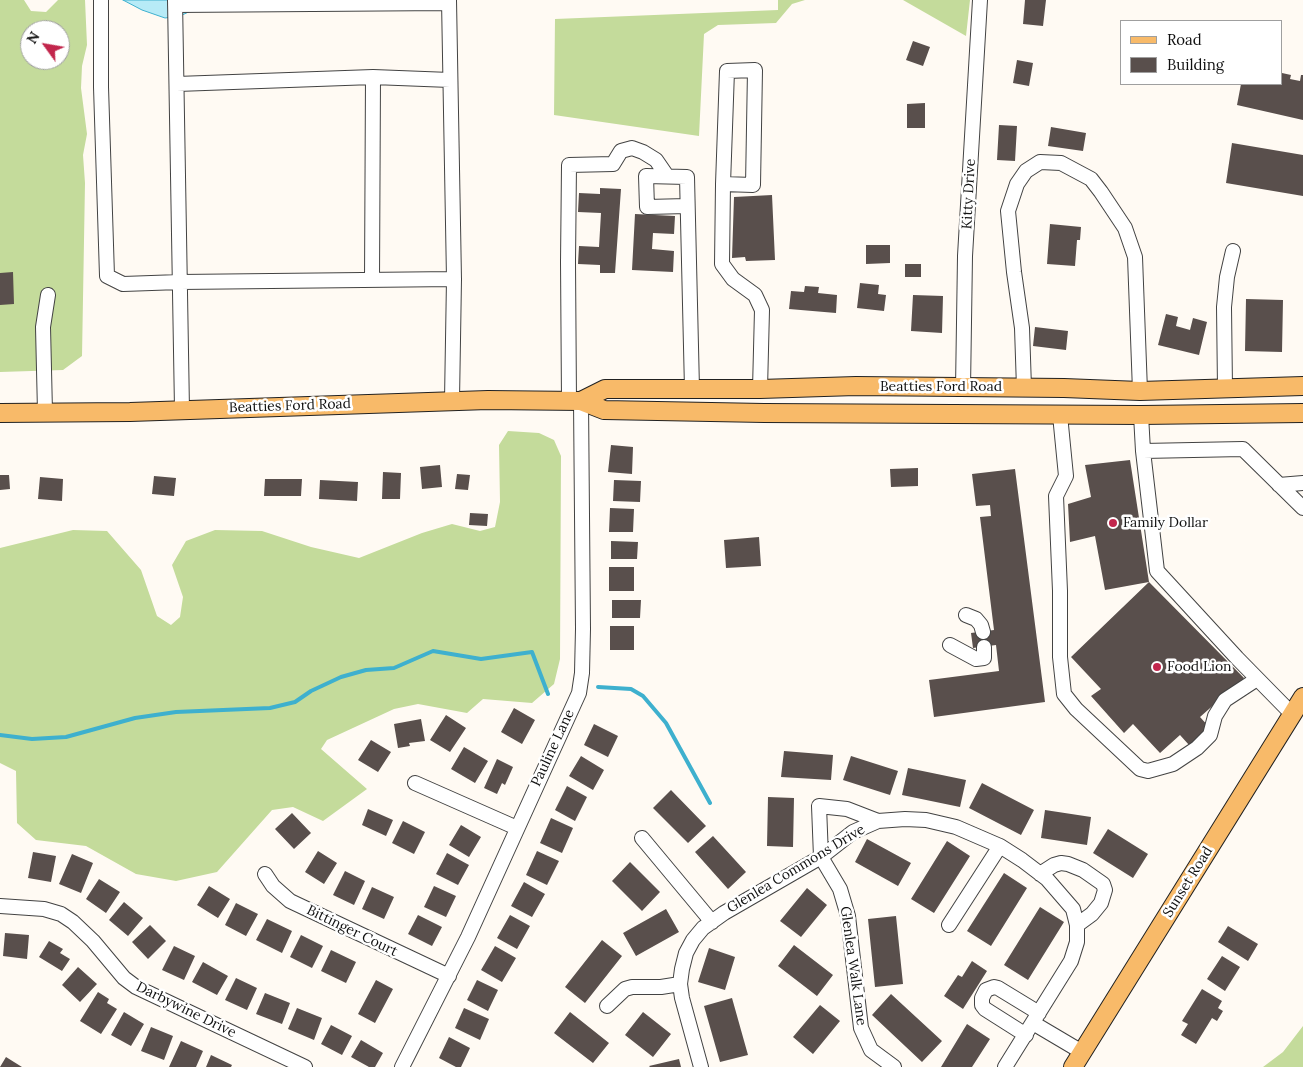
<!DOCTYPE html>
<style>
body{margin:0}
#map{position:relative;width:1303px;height:1067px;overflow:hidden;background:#fffaf3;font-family:Lora,serif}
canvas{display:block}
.legend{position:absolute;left:1120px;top:20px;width:162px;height:65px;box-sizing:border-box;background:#fff;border:1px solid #9f9f9f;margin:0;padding:6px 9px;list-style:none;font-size:15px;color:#101010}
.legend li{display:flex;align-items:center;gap:10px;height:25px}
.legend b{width:25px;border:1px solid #9f9f9f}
.north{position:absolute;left:20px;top:20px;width:50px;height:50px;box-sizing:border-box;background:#fff;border:1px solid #9f9f9f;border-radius:50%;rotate:302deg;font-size:14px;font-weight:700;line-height:20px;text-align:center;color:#101010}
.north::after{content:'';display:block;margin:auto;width:18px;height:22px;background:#c2264c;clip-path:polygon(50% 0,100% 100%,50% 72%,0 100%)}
</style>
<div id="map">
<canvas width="1303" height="1067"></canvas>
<ul class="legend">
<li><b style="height:6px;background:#f8ba69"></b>Road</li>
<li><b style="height:14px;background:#594f4c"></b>Building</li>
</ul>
<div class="north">N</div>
</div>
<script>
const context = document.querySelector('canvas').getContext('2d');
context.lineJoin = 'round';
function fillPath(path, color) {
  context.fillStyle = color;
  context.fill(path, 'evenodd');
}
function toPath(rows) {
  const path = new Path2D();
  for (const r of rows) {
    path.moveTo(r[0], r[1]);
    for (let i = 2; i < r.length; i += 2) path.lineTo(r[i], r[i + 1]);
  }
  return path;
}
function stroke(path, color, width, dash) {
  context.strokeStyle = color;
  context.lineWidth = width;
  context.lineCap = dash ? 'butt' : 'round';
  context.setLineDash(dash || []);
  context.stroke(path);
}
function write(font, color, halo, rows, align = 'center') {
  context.font = font + ' Lora,serif';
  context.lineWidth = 5;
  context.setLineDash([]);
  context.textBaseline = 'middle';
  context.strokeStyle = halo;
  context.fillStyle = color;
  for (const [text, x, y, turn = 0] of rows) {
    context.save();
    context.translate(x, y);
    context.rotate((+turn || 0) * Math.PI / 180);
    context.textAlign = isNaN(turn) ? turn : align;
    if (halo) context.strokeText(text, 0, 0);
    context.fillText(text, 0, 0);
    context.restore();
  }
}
const forest = toPath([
 [0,0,24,0,31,11,46,12,58,0,85,0,87,45,82,66,81,88,87,134,83,155,85,183,82,356,63,370,0,372],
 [30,30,60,30,60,60,30,60],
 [778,0,805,0,792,4,776,23,718,25,704,34,699,136,554,115,555,19,778,10],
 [903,0,970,0,966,36],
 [508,431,539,433,554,440,561,456,560,659,554,684,532,703,483,699,467,713,418,704,394,709,327,740,321,749,367,789,323,821,293,807,272,810,217,872,176,881,136,874,86,846,36,840,17,823,16,771,0,763,0,548,73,530,107,531,141,570,157,616,171,625,180,617,183,597,172,565,186,541,215,530,262,531,311,547,359,558,422,533,452,524,480,531,495,527,500,502,499,445],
 [1303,1026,1303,1067,1263,1067,1283,1052]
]);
const water = toPath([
 [123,0,205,0,195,9,180,16,165,18,142,10,123,0]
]);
const stream = toPath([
 [598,687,631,689,643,696,666,723,710,803],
 [0,735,32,739,66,737,135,718,176,712,270,708,295,702,311,691,341,677,366,670,394,668,433,651,481,659,532,652,548,694]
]);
const building = toPath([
 [1025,0,1046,0,1043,26,1023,24],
 [913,41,930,47,923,66,906,60],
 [1017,60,1033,63,1029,86,1013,83],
 [1282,73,1291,75,1290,79,1300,81,1301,75,1303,75,1303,120,1237,105,1241,84,1282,84],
 [925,103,925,128,907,128,907,104],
 [999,125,1017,126,1015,161,997,160],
 [1051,127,1086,133,1083,151,1048,146],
 [1232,143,1303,155,1303,196,1226,183],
 [600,188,621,189,615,273,600,273,600,265,578,264,579,246,599,247,601,213,578,212,579,193,600,194],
 [772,195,775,260,746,261,745,257,732,258,734,197],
 [635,214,675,216,674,234,653,233,652,249,674,251,673,272,632,270],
 [1050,224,1081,227,1080,240,1077,240,1075,266,1047,264],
 [866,245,890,245,890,263,866,264],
 [905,264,921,264,921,277,905,277],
 [13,272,14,304,0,305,0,273],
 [860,283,879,285,878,294,886,295,884,311,857,308],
 [805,286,819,287,818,293,837,295,836,313,789,309,791,291,804,292],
 [913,295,943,296,942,333,911,331],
 [1246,299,1283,300,1282,352,1245,351],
 [1166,314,1178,317,1176,326,1190,330,1193,318,1207,322,1199,355,1158,345],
 [1035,327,1068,331,1066,350,1033,346],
 [611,445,633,447,632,474,608,472],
 [1130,460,1149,582,1244,678,1200,717,1210,728,1189,745,1180,735,1160,753,1133,724,1124,733,1091,696,1101,689,1071,657,1149,582,1105,590,1095,536,1070,542,1068,504,1091,497,1085,465],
 [440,465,442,487,422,489,420,467],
 [918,468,918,486,891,487,890,469],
 [1015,469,1045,702,934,717,929,680,999,671,996,645,973,648,971,633,994,630,980,517,991,516,990,505,976,506,972,474],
 [383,472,401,473,400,499,382,499],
 [457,474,470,475,468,490,455,489],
 [0,475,9,475,10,489,0,490],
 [154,476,176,478,174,496,152,494],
 [40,477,63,479,62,501,38,499],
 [265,479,302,479,301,496,264,496],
 [320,480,358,482,357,501,319,499],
 [614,480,641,481,640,502,613,501],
 [610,508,634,509,633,532,609,532],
 [470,513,488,514,487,526,469,525],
 [759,537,761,566,726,568,724,540],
 [611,541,638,542,637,559,611,559],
 [609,567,634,567,634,591,609,591],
 [612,600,641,600,640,618,612,618],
 [610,626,634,626,634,650,610,650],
 [514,708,535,720,522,744,501,732],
 [446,715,466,728,450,752,430,740],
 [421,719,425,741,409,743,410,746,398,748,394,724],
 [594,724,618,736,608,757,584,745],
 [371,740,391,752,378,772,358,760],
 [464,747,488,761,475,783,451,769],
 [784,751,833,755,831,780,781,777],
 [581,756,604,770,593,790,569,776],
 [851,756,898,771,890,795,843,780],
 [497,759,513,767,505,785,502,783,497,794,484,788],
 [908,768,966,780,960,807,902,795],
 [982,783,1034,810,1021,835,969,808],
 [567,786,587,797,575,821,555,810],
 [671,790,706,826,688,843,653,808],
 [768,797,794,798,793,847,767,846],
 [368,809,393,820,386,836,362,825],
 [1045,810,1091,817,1087,845,1041,838],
 [292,813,311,833,294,849,275,829],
 [551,818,573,828,562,853,540,843],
 [403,821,425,832,414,854,392,843],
 [461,825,481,837,469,857,449,845],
 [1108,829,1148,854,1133,878,1093,853],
 [713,836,746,872,728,889,695,852],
 [867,839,911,863,898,886,855,862],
 [947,841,970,856,934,913,911,899],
 [318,851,337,863,324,884,305,872],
 [537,851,559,861,547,885,526,875],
 [33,852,56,856,51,882,28,878],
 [447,853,469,865,458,885,436,874],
 [72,854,93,863,81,893,59,884],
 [630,862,660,892,642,911,612,881],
 [345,871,365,881,354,905,333,895],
 [1004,873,1027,888,991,946,967,931],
 [99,879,120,892,106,913,86,899],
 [524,882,545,894,532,917,511,906],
 [209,886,230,899,218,918,197,905],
 [434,886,456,896,446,917,424,907],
 [372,887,394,897,384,919,362,909],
 [807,888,827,905,801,937,780,921],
 [124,902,143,918,128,936,109,920],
 [236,903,258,914,246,936,225,925],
 [1040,907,1064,922,1028,980,1004,965],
 [666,909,679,932,636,956,623,933],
 [418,915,442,927,432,946,408,934],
 [510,915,530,926,517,949,497,938],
 [896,916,903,984,875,987,868,919],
 [267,919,292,931,282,953,256,940],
 [150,925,166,941,148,959,132,942],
 [1228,926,1258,944,1248,961,1218,942],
 [5,933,29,935,27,959,3,956],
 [301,935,323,946,312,968,290,957],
 [602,940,622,956,585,1003,565,987],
 [49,941,63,949,60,953,70,959,62,971,39,957],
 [794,945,833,975,817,996,778,966],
 [174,946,195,956,184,980,162,970],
 [495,946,516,958,502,982,481,970],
 [709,948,735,957,725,990,698,982],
 [331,950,356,962,346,983,321,971],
 [1222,956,1240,967,1225,991,1207,979],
 [972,961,987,971,963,1009,944,996,958,975,962,977],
 [203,962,228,976,217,995,192,982],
 [78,967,97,984,80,1002,62,985],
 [236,978,257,988,247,1010,225,1000],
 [376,980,393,989,375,1023,358,1014],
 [477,980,498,990,488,1011,467,1000],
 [1202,989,1222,1001,1218,1008,1223,1011,1217,1021,1212,1018,1196,1044,1181,1035,1188,1024,1182,1021],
 [98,992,109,999,107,1003,117,1009,101,1034,80,1021],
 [265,993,290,1003,282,1024,256,1014],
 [891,994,942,1041,922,1062,872,1015],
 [732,998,748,1055,720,1062,704,1006],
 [820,1005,840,1021,813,1054,793,1037],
 [297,1008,322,1018,314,1040,288,1029],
 [464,1008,489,1019,480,1040,455,1028],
 [124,1012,144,1024,131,1046,111,1035],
 [570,1012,609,1043,593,1063,554,1033],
 [643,1012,671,1034,653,1057,625,1035],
 [967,1024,990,1039,972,1067,941,1067],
 [331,1025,352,1036,342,1055,321,1044],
 [151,1027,173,1036,164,1060,141,1051],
 [449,1037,470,1048,461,1067,456,1067,439,1058],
 [361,1040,383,1053,375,1067,369,1067,351,1057],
 [181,1041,203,1051,196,1067,169,1067],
 [211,1055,232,1065,231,1067,206,1067],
 [6,1057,22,1067,0,1067],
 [679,1059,681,1067,650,1067,649,1066]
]);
const minor = toPath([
 [101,0,101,87,107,276,123,284,180,282,454,279],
 [175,0,182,409],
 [449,0,454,279,452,400],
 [175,5,449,3],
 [373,77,450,80],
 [177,84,373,77,372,280],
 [723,184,753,185,755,70,727,71,723,184,722,264,733,279,755,295,762,310,760,389],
 [687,206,647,207,646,176,687,177,692,389],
 [963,388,965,256,980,0],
 [1024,388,1022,328,1014,272,1008,211,1017,184,1026,171,1040,162,1061,163,1091,179,1101,192,1125,228,1135,257,1140,391],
 [1225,388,1224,307,1227,277,1233,251],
 [569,401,568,262,569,165,613,164,621,151,632,148,643,152,656,160,667,176],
 [45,412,43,327,48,295],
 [1060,415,1066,476,1056,496,1060,591,1060,657,1064,694,1076,709,1140,769,1148,771,1173,764,1197,748,1210,735,1215,716,1225,700,1257,679],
 [1141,415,1143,451,1157,571,1237,658,1292,714],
 [1143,451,1243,449,1303,508],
 [1279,485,1303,483],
 [966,615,976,619,981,625,983,632],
 [950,645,976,659,984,658,984,647],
 [415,783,517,828],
 [878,821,847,809,819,806,821,857,840,889,848,916,861,1028,871,1050,894,1067],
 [642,838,712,922],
 [265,874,273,886,290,901,449,976],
 [1040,874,1054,865,1061,863,1068,864,1083,870,1103,884,1105,890,1101,903,1092,914,1077,925],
 [0,906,44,909,61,914,73,922,93,941,124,978,136,987,305,1067],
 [949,925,1000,846],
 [607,1006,625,989,632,987,661,987,680,984],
 [1033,1023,1082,1052],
 [1026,1035,985,1009,982,1005,982,998,986,990,994,987,998,988,1039,1013],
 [402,1067,468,937,579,693,582,673,583,629,581,401],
 [701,1067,682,998,680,984,682,969,686,953,693,940,703,928,724,913,821,857,853,832,878,821,905,819,926,820,956,827,1000,846,1022,860,1047,879,1073,909,1077,925,1077,942,1071,961,1005,1067]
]);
const major = toPath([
 [581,401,605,389,760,389,856,386,1064,388,1140,391,1303,386],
 [0,413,130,412,488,400,581,401,604,410,764,413,1141,415,1303,413],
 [1073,1067,1303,697]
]);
const markers = [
 [1113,523,5,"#c2264c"],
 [1157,667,5,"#c2264c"]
];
const streetNames = [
 ["Kitty Drive",969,194,-87],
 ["Beatties Ford Road",941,387],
 ["Beatties Ford Road",290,406,-2],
 ["Pauline Lane",553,748,-65],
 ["Glenlea Commons Drive",796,869,-31],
 ["Sunset Road",1188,882,-58],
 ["Bittinger Court",352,931,26],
 ["Glenlea Walk Lane",853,966,82],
 ["Darbywine Drive",186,1010,26]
];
const poiNames = [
 ["Family Dollar",1123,523],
 ["Food Lion",1167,667]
];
fillPath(forest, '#c4db9b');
fillPath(water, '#b7ebf7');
stroke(water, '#3eb0ce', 1);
stroke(stream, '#3eb0ce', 4);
fillPath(building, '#594f4c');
stroke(minor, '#434343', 16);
stroke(major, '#212121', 20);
stroke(minor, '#fff', 14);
stroke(major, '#f8ba69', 18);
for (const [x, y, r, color] of markers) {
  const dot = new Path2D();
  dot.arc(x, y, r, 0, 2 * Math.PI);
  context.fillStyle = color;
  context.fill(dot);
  stroke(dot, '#fff', 2);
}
write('14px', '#101010', '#fff', streetNames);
write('14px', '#101010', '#fff', poiNames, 'left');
</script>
